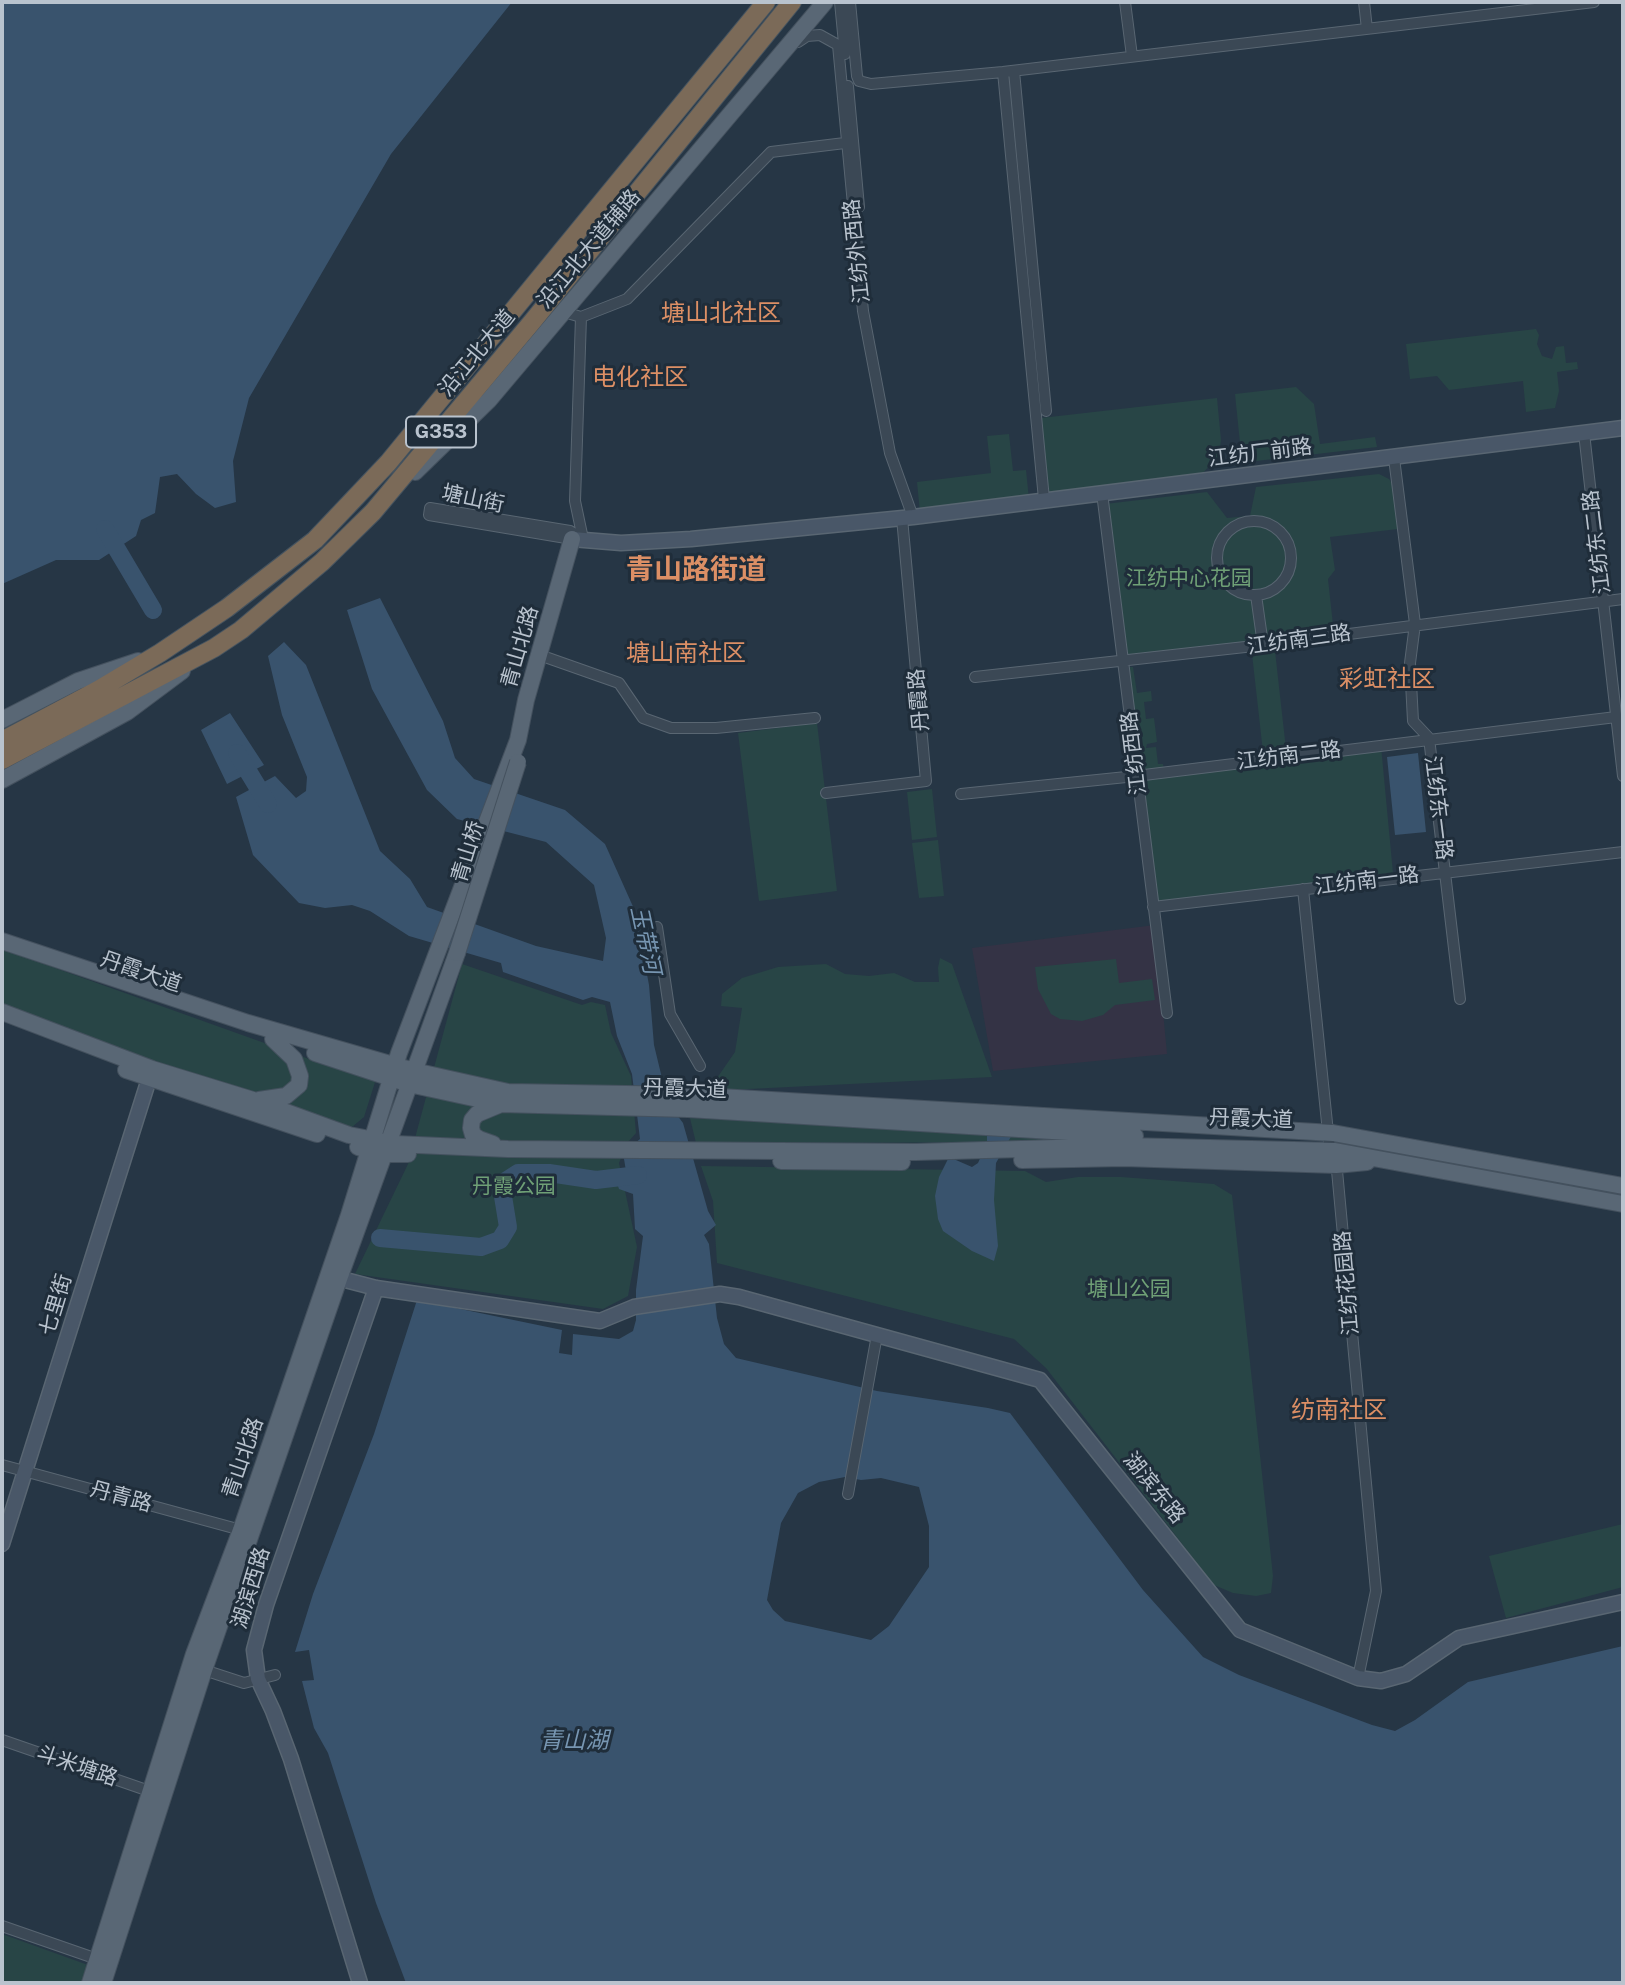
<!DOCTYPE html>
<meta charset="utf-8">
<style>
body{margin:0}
#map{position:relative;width:1625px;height:1985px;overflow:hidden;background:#263645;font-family:"Public Sans",sans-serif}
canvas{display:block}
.frame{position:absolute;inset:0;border:4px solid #b9c3ce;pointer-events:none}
</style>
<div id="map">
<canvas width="1625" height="1985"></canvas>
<div class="frame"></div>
</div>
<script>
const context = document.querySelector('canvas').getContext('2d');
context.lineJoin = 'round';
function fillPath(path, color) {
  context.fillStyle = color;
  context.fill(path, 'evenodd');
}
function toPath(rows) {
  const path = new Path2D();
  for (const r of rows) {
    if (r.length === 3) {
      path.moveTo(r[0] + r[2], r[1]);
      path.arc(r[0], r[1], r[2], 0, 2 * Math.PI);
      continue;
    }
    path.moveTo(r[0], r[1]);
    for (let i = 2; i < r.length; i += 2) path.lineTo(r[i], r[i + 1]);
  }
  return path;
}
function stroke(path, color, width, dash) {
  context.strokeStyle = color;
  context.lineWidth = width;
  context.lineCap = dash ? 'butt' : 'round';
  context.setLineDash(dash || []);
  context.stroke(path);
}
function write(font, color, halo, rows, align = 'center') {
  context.font = font + ' "Public Sans","Noto Sans SC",sans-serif';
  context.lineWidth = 6;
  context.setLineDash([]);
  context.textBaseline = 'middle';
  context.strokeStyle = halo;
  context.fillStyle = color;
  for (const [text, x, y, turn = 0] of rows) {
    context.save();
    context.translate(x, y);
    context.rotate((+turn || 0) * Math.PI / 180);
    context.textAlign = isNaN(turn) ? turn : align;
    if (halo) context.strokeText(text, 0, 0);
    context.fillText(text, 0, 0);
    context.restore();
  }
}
const medical = toPath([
 [1155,925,1167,1054,993,1071,972,948]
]);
const green = toPath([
 [1536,329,1539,335,1537,344,1542,356,1552,359,1556,347,1564,346,1566,363,1577,362,1578,369,1557,372,1559,391,1555,408,1526,412,1523,381,1449,390,1437,376,1410,379,1406,344],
 [1296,387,1314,404,1320,444,1375,437,1377,447,1256,461,1240,443,1235,394],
 [1217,398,1221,440,1219,456,1200,476,1049,492,1041,418],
 [1009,434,1013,471,1026,470,1029,499,920,512,917,482,991,473,987,436],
 [1379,474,1389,479,1393,485,1398,529,1330,537,1335,570,1328,579,1334,634,1125,659,1105,504,1207,492,1227,518,1250,516,1256,487],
 [1275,651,1286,749,1263,752,1252,654],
 [1127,667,1133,667,1137,693,1151,691,1152,701,1144,702,1146,719,1154,718,1157,742,1147,744,1146,748,1156,747,1158,764,1163,764,1164,769,1141,773],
 [817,723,837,891,759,901,738,733],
 [1381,746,1393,873,1153,907,1136,776],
 [932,789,937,837,912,840,907,792],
 [938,840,944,896,919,898,912,843],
 [2,949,337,1069,376,1079,364,1117,352,1127,155,1064,2,1005],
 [940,958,952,964,992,1077,708,1091,735,1052,742,1008,721,1006,722,994,742,978,778,967,826,964,845,974,869,976,894,973,915,982,939,982,938,968],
 [1116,959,1119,983,1152,979,1155,1000,1115,1005,1103,1015,1082,1021,1060,1019,1051,1014,1038,989,1035,967],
 [462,964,582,1005,591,1002,605,1005,611,1033,631,1076,636,1133,628,1142,619,1163,637,1247,628,1296,603,1309,355,1274,408,1164],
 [690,1118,1135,1142,696,1143],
 [701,1166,1025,1171,1046,1182,1078,1177,1121,1177,1214,1184,1232,1195,1273,1576,1271,1593,1256,1596,1233,1593,1214,1585,1046,1368,1014,1339,717,1263,713,1201],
 [1623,1524,1623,1587,1506,1618,1489,1556],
 [2,1934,88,1965,82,1983,2,1983]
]);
const water = toPath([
 [2,2,512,2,391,154,249,398,233,461,236,502,215,508,196,494,177,474,160,477,155,513,141,520,136,536,99,560,56,560,2,584],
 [380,598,443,721,455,758,474,779,565,810,605,844,635,911,649,985,654,1045,668,1103,683,1123,708,1211,716,1225,704,1235,709,1244,717,1318,724,1344,736,1358,877,1391,988,1408,1010,1413,1143,1590,1203,1657,1239,1675,1372,1725,1395,1731,1415,1720,1468,1682,1623,1646,1623,1983,406,1983,376,1903,328,1753,314,1728,302,1681,314,1680,309,1650,295,1652,313,1594,374,1434,417,1300,562,1330,559,1353,572,1355,573,1334,619,1339,633,1331,636,1320,636,1290,643,1236,635,1229,633,1194,619,1189,615,1177,626,1171,623,1153,640,1139,632,1074,617,1036,610,1002,592,997,583,1000,503,972,501,963,409,936,370,911,352,905,325,908,299,903,253,855,236,797,275,776,296,798,306,791,307,777,282,715,268,656,284,642,306,665,380,851,410,879,427,907,536,946,603,961,606,938,594,885,546,842,457,819,427,790,372,689,347,610],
 [845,1477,861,1480,881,1478,919,1487,929,1526,929,1567,889,1626,871,1640,785,1621,773,1610,767,1600,781,1523,798,1493,819,1482],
 [230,713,264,765,227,784,201,730],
 [1418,753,1426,832,1395,835,1387,757],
 [1017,1126,996,1163,994,1200,998,1246,994,1261,972,1251,943,1231,938,1219,935,1196,939,1177,949,1157,972,1167,978,1163,987,1143,987,1130]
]);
const river = toPath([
 [105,529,153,610],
 [237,753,268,804],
 [380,1238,481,1247,500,1240,508,1227,501,1184,518,1173,549,1173,596,1180,638,1175]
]);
const street = toPath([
 [840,2,845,54],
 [850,2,857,76,859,81,871,84,1003,72,1594,2],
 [1125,2,1132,56],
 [1364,2,1367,29],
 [798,42,807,36,820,35,838,45,863,311,890,453,913,517],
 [1014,71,1046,411],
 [1003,72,1044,499],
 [848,86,859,207],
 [564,312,581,317,627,299,771,152,853,142],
 [581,317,575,501,583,539],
 [1584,433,1623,776],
 [1394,458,1415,624,1410,663,1413,721,1429,738,1460,999],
 [1102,493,1167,1013],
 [1254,558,37],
 [572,539,429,515,430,508,570,531,580,537],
 [1256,595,1263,645],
 [548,658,619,683,643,718,671,728,716,728,815,718],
 [975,677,1263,645,1623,599],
 [826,793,926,781,902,518],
 [961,794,1136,776,1616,717],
 [1303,889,1329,1142,1330,1146,1335,1149,1376,1591,1358,1678],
 [1153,907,1623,852],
 [657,927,670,1014,700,1066],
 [2,1465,241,1530],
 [848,1494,877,1335],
 [204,1670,244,1683,275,1675],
 [2,1740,152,1792],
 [2,1926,97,1959]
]);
const secondary = toPath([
 [572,539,621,543,691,539,913,517,1623,428],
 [330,1276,376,1288,600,1321,634,1307,720,1294,739,1297,1040,1380,1240,1630,1358,1678,1381,1681,1406,1674,1459,1638,1623,1602],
 [2,1544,149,1079],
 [360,1983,291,1759,273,1711,258,1679,254,1650,266,1605,376,1288]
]);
const primary = toPath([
 [415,472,489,400,825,2],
 [2,720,78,681,138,661],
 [2,780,127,712,182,671],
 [2,941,248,1023,414,1071,508,1092,686,1095,1333,1133,1623,1186],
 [2,1012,152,1069,253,1100,349,1135,395,1144,508,1149,916,1152,1126,1146,1335,1151,1623,1204],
 [315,1053,409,1084,501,1104,688,1109,1135,1136],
 [126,1070,317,1134],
 [259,1100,286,1096,299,1085,300,1076,294,1059,273,1039],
 [493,1144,479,1139,473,1135,471,1128,472,1120,477,1114,501,1104],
 [358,1147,384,1154,408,1154],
 [1022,1160,1124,1158,1336,1165,1367,1162],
 [781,1161,902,1162],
 [90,1983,194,1654,241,1530,349,1215,399,1053,518,740,526,700,572,539],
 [103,1983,204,1670,339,1279,457,953]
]);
const highway = toPath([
 [2,741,98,690,160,653,227,608,315,540,388,463,766,2],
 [2,760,214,648,241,630,322,562,373,512,532,322,792,2]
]);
const primaryBridge = toPath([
 [457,953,518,762]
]);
const shields = [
 [441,432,70]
];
const shieldNames = [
 ["G353",441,432]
];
const streetNames = [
 ["沿江北大道辅路",589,249,-50],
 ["江纺外西路",857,251,-96],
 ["沿江北大道",477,353,-50],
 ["江纺厂前路",1260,453,-7],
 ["塘山街",473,499,12],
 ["江纺东二路",1597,542,-97],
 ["江纺南三路",1299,640,-8],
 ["青山北路",520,647,-74],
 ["丹霞路",919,700,-95],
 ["江纺西路",1134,753,-97],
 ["江纺南二路",1289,756,-7],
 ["江纺东一路",1438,808,83],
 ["青山桥",468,852,-73],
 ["江纺南一路",1367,881,-7],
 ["丹霞大道",141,972,19],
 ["丹霞大道",685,1089,2],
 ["丹霞大道",1251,1119,2],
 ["江纺花园路",1347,1283,-95],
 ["七里街",56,1305,-73],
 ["青山北路",243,1458,-71],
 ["湖滨东路",1154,1488,51],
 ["丹青路",121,1497,15],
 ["湖滨西路",251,1588,-73],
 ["斗米塘路",77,1766,19]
];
const parkNames = [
 ["江纺中心花园",1189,579],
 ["丹霞公园",514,1187],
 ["塘山公园",1129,1290]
];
const waterNames = [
 ["玉带河",645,940,78],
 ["青山湖",574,1741]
];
const quarterNames = [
 ["塘山北社区",721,314],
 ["电化社区",640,378],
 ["塘山南社区",686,654],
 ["彩虹社区",1387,680],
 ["纺南社区",1339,1411]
];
const districtNames = [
 ["青山路街道",696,570]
];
fillPath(medical, '#343345');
fillPath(green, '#284546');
fillPath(water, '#39536d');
stroke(river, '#39536d', 18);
stroke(street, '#596672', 12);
stroke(secondary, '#596672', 17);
stroke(primary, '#44515e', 18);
stroke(highway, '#45535f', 20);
stroke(street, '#3b4855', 10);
stroke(secondary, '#495768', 14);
stroke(primary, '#596775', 16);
stroke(highway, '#7b6a58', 18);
stroke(primaryBridge, '#44515e', 18, []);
stroke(primaryBridge, '#596775', 16);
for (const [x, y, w] of shields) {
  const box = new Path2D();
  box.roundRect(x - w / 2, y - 15.5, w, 31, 5);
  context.fillStyle = '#1f2d3a';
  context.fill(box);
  stroke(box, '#b9c3ce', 2);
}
write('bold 19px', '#b9c3ce', null, shieldNames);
write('21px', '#b9c3ce', '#1f2d3a', streetNames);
write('21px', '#6fa076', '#1f2d3a', parkNames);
write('italic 23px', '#7796b2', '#1f2d3a', waterNames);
write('24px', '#dc8f65', '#1f2d3a', quarterNames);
write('bold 28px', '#dc8f65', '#1f2d3a', districtNames);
</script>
